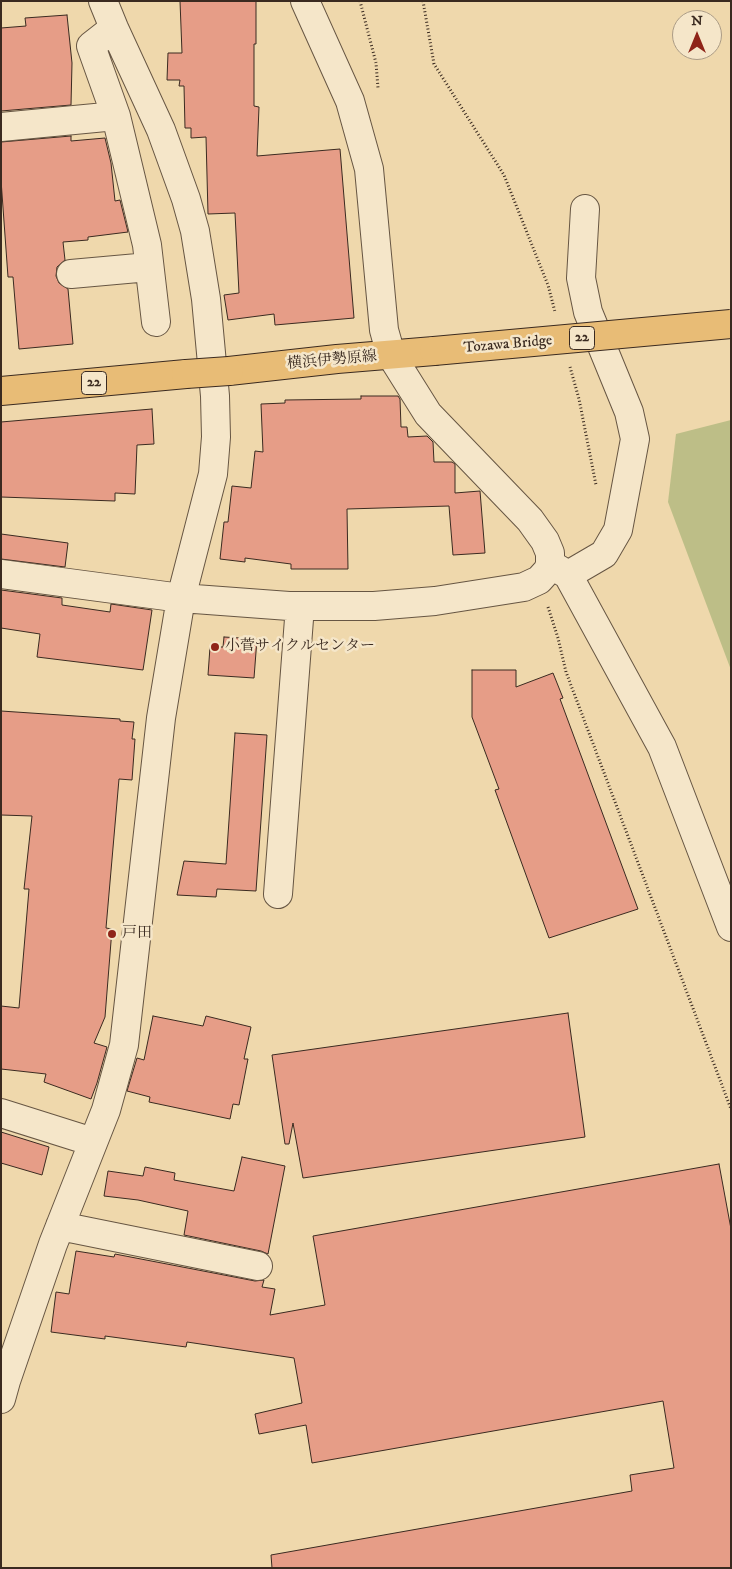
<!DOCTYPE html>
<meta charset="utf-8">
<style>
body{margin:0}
#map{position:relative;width:732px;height:1569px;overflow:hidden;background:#efd8ac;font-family:"IM FELL DW Pica",serif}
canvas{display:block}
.frame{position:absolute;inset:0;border:2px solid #3a2a20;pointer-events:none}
.north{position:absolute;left:672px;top:10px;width:50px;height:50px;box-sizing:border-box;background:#f5e6c9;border:1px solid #aa9b85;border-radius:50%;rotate:0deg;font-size:14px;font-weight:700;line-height:20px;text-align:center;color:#3a2a20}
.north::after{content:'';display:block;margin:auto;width:18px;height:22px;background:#8f2418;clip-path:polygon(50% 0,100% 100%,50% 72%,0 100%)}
</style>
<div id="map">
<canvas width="732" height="1569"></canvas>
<div class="frame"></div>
<div class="north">N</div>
</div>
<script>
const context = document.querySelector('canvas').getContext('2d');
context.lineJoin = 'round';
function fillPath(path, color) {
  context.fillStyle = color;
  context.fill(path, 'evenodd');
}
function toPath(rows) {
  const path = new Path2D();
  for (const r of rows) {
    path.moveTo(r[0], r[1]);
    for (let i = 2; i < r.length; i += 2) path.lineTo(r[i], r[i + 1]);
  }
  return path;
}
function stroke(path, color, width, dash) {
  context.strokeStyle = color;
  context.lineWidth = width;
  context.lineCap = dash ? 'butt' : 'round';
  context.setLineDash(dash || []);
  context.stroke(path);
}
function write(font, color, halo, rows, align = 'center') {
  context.font = font + ' "IM FELL DW Pica","Noto Serif JP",serif';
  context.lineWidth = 5;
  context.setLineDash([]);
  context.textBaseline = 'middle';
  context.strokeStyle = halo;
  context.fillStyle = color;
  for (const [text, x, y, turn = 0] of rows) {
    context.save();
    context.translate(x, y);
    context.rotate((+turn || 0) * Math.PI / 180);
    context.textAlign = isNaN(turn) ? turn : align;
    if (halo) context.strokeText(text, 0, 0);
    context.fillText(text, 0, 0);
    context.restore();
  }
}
const green = toPath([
 [731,420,731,670,668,502,676,434]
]);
const building = toPath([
 [180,1,256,1,256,44,254,44,254,106,259,107,257,156,340,149,354,318,275,325,274,314,228,320,224,295,239,293,235,213,208,214,206,137,191,138,191,128,185,128,184,86,179,86,180,80,167,80,168,53,182,53,180,1],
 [67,15,72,63,71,105,1,111,1,28,26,26,25,18,67,15],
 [71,136,71,141,105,138,111,163,115,201,120,200,128,232,88,237,88,240,63,242,65,260,57,267,56,276,59,283,68,289,73,344,19,349,13,277,8,277,1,180,1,142,71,136],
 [361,396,398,396,400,399,401,427,407,427,408,437,427,436,433,442,434,462,452,462,455,464,455,493,480,491,485,553,453,555,449,506,347,509,348,569,291,569,291,564,245,558,245,562,220,559,224,522,228,522,232,486,251,488,255,451,263,452,261,404,285,403,285,400,361,399,361,396],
 [152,409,154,444,137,445,135,494,115,493,115,501,1,497,1,422,152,409],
 [1,534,68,543,65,567,1,559,1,534],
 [1,590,62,598,62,605,110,612,111,604,152,610,143,670,37,657,40,634,1,628,1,590],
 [224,637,257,639,254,678,208,675,210,647,223,647,224,637],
 [472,670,516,670,516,687,553,673,563,698,560,699,638,909,549,938,495,790,499,789,472,717,472,670],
 [1,711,120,719,120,721,134,722,132,739,135,739,132,780,119,779,106,928,112,929,105,1017,94,1043,107,1047,97,1083,91,1099,44,1082,46,1074,1,1069,1,1006,19,1008,29,889,24,889,32,816,1,815,1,711],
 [235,733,267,735,256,891,217,889,216,897,177,895,184,861,226,864,235,733],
 [568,1013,585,1137,303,1178,293,1123,289,1144,285,1144,272,1055,568,1013],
 [153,1016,203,1026,206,1016,251,1027,244,1059,248,1059,239,1105,233,1104,230,1119,149,1102,150,1097,127,1091,137,1058,144,1060,153,1016],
 [1,1132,49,1147,42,1175,1,1163,1,1132],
 [242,1157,285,1166,268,1254,261,1251,184,1235,188,1211,138,1200,104,1196,108,1171,143,1176,145,1167,175,1173,174,1180,234,1191,242,1157],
 [719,1164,731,1229,731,1568,272,1568,271,1555,632,1491,630,1475,674,1468,663,1401,312,1463,306,1425,259,1434,255,1414,302,1403,294,1358,187,1342,186,1347,105,1336,105,1339,51,1332,56,1292,69,1294,76,1251,114,1257,115,1254,255,1281,264,1280,262,1287,275,1289,270,1315,325,1305,313,1236,719,1164]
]);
const path = toPath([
 [360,1,376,63,378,88],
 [423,1,434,64,504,175,548,285,555,312],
 [570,367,579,399,596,485],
 [548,607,558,638,566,672,731,1109]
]);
const minor = toPath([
 [114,28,91,46,116,116,147,245,156,322],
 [1,127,116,116],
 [71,274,149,267],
 [550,564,568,575,604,554,618,530,635,439,629,412,588,312,581,278,585,209],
 [1,574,181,598,289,606,374,606,435,601,524,587,539,580,548,570,550,564,550,553,545,541,530,520,428,414,391,355,384,330,369,169,350,101,305,1],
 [568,575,662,747,731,927],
 [278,894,300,606],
 [1,1113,93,1142],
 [60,1226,258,1266],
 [1,1399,6,1381,53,1244,106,1110,124,1045,161,718,181,598,213,474,216,437,215,396,206,299,195,231,186,199,161,130,114,28,103,1]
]);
const major = toPath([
 [229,371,337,359,434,351],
 [1,391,186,374]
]);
const majorBridge = toPath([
 [434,351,731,324],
 [186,374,229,371]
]);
const markers = [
 [215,647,5,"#8f2418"],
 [112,934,5,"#8f2418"]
];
const shields = [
 [582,338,25],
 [94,383,25]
];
const shieldNames = [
 ["22",582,338],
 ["22",94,383]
];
const streetNames = [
 ["Tozawa Bridge",508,345,-5],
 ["横浜伊勢原線",332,361,-5]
];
const poiNames = [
 ["小菅サイクルセンター",225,647],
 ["戸田",122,934]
];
fillPath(green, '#bdbe87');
fillPath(building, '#e69d87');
stroke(building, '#3a2a20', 1);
stroke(minor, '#675643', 30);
stroke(major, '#3a2a20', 30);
stroke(path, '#3a2a20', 3, [1, 2.5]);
stroke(minor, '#f5e6c9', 28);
stroke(major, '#e8bc76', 28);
stroke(majorBridge, '#3a2a20', 30, []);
stroke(majorBridge, '#e8bc76', 28);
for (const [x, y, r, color] of markers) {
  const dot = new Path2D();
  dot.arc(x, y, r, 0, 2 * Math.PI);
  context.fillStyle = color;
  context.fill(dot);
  stroke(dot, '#f5e6c9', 2);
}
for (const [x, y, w] of shields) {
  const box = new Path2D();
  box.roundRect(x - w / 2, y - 11.5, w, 23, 4);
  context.fillStyle = '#f5e6c9';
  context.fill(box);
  stroke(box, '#3a2a20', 1);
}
write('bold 14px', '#3a2a20', null, shieldNames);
write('15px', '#3a2a20', '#f5e6c9', streetNames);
write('15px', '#3a2a20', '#f5e6c9', poiNames, 'left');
</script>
